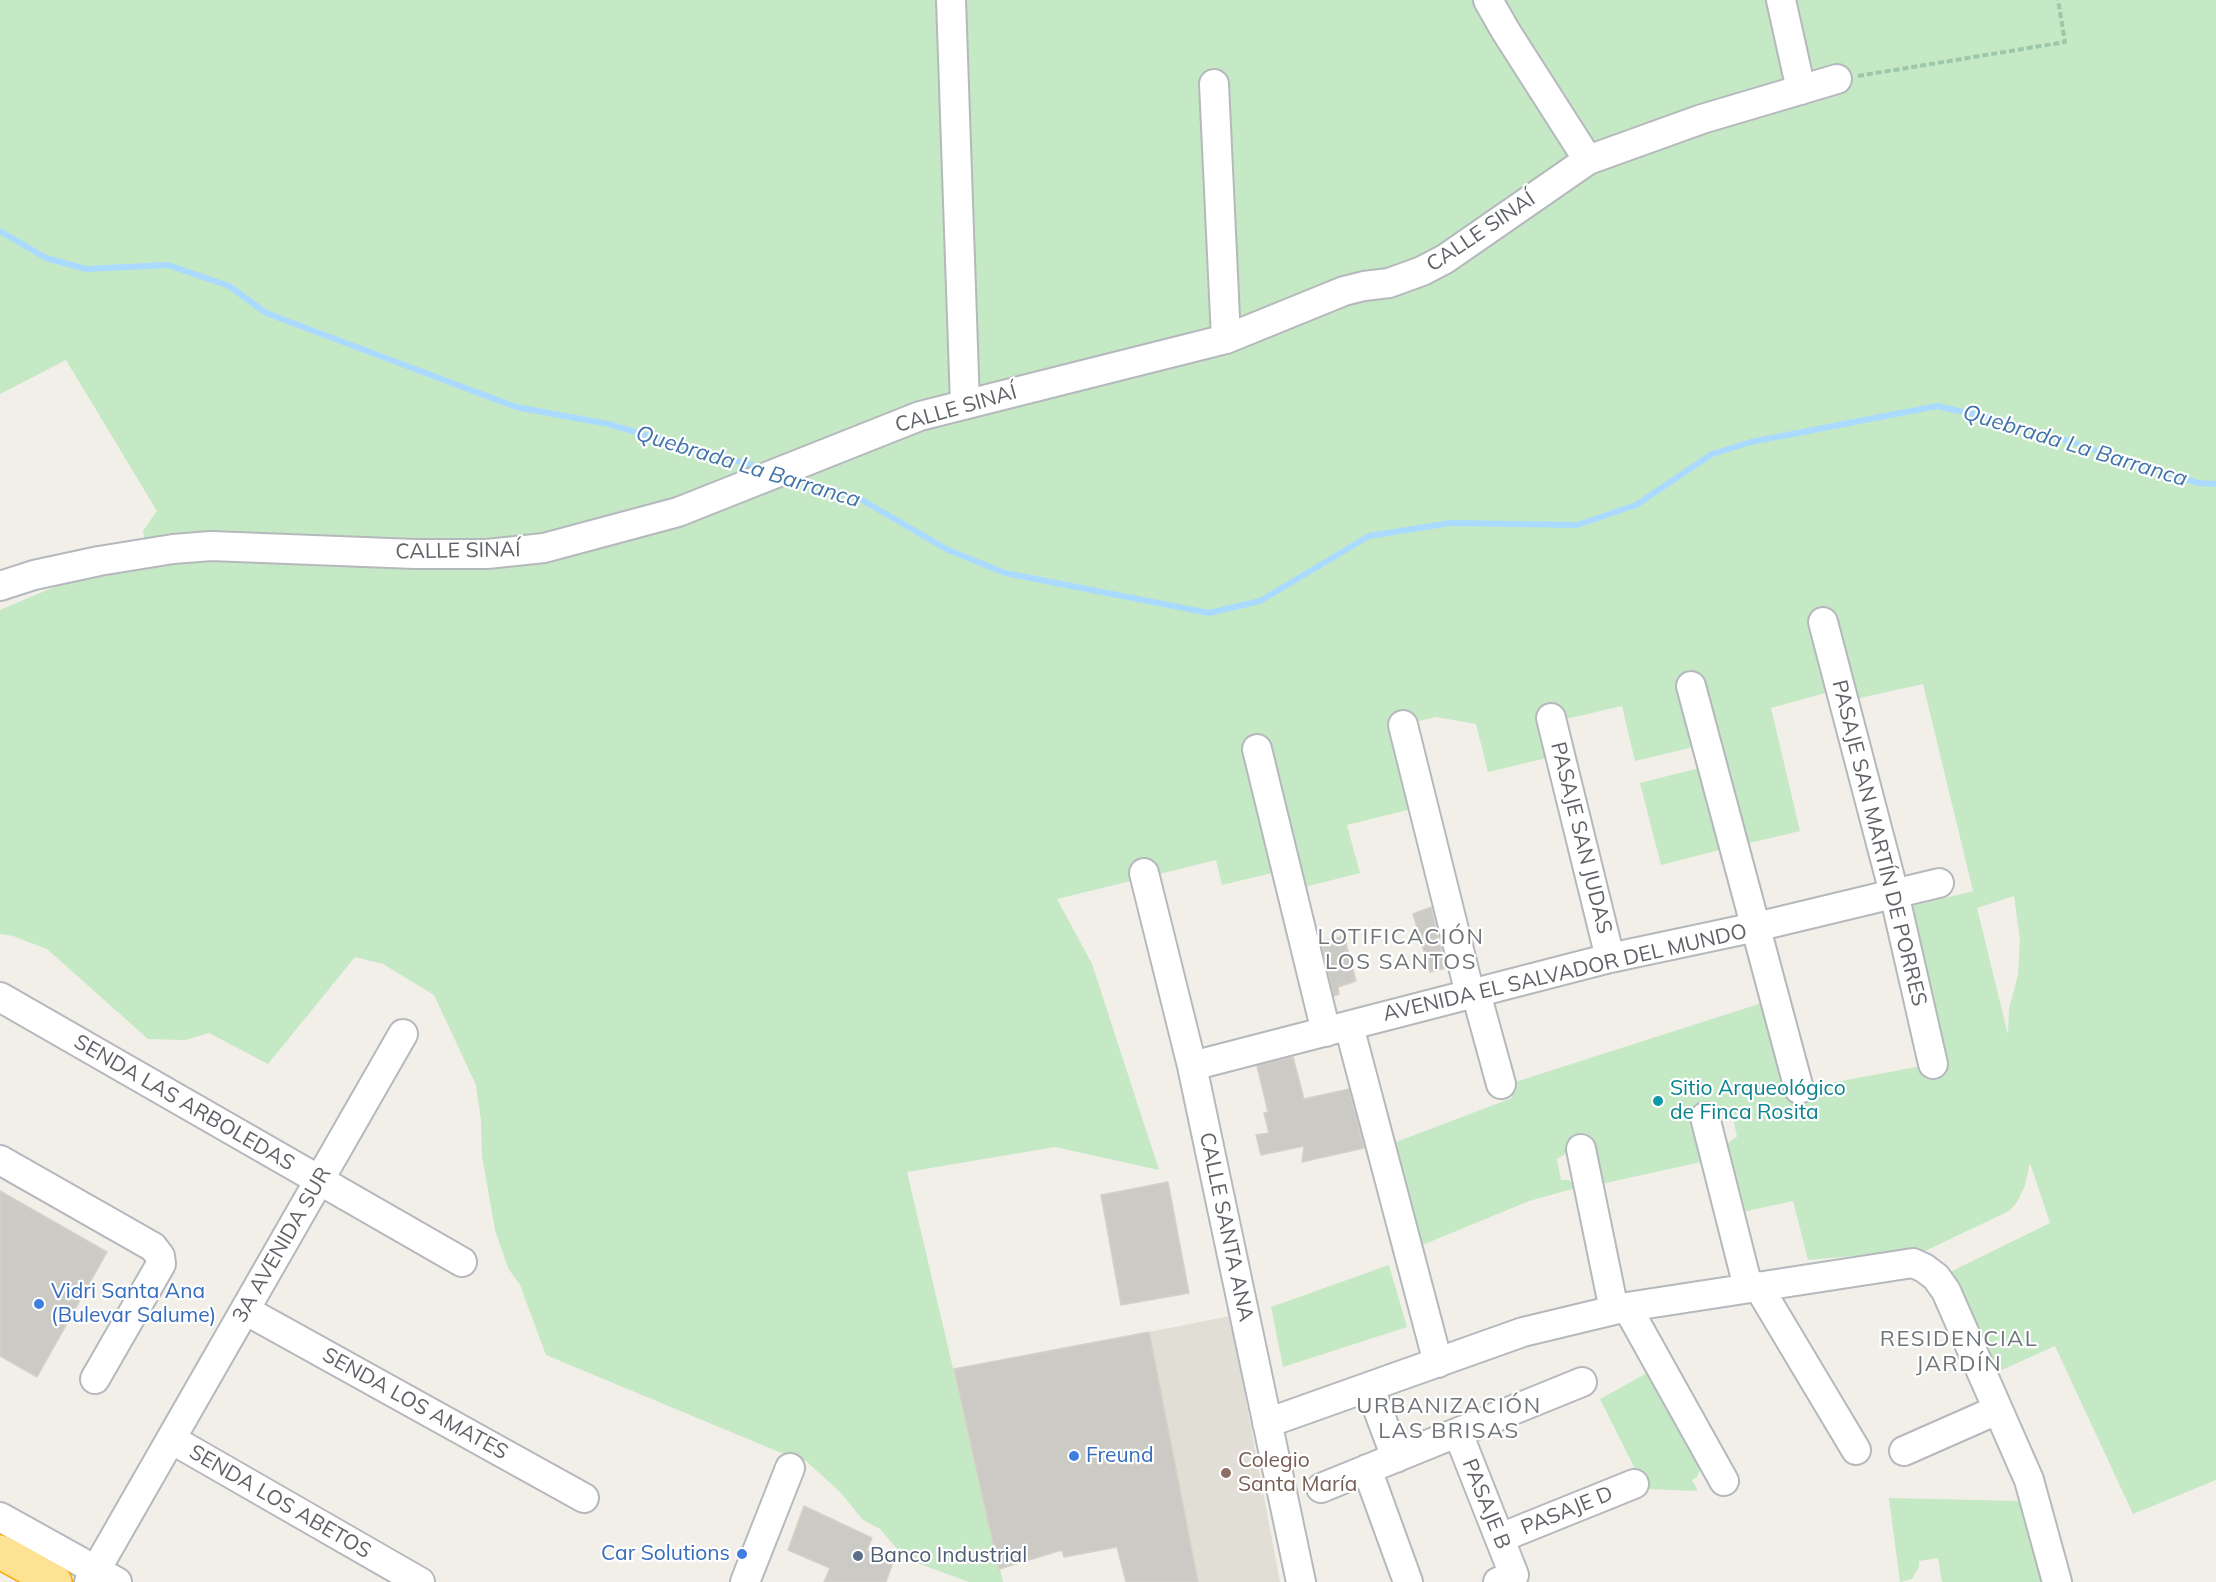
<!DOCTYPE html>
<meta charset="utf-8">
<style>
body{margin:0}
canvas{display:block;background:#f1efe8}
</style>
<canvas width="2216" height="1582"></canvas>
<script>
const context = document.querySelector('canvas').getContext('2d');
context.lineJoin = 'round';
function fillPath(path, color) {
  context.fillStyle = color;
  context.fill(path, 'evenodd');
}
function toPath(rows) {
  const path = new Path2D();
  for (const r of rows) {
    path.moveTo(r[0], r[1]);
    for (let i = 2; i < r.length; i += 2) path.lineTo(r[i], r[i + 1]);
  }
  return path;
}
function stroke(path, color, width, dash) {
  context.strokeStyle = color;
  context.lineWidth = width;
  context.lineCap = dash ? 'butt' : 'round';
  context.setLineDash(dash || []);
  context.stroke(path);
}
function write(font, color, halo, rows, align = 'center') {
  context.font = font + ' Mulish,sans-serif';
  context.lineWidth = 4.5;
  context.setLineDash([]);
  context.textBaseline = 'middle';
  context.strokeStyle = halo;
  context.fillStyle = color;
  for (const [text, x, y, turn = 0] of rows) {
    context.save();
    context.translate(x, y);
    context.rotate((+turn || 0) * Math.PI / 180);
    context.textAlign = isNaN(turn) ? turn : align;
    if (halo) context.strokeText(text, 0, 0);
    context.fillText(text, 0, 0);
    context.restore();
  }
}
const education = toPath([
 [1230,1316,1280,1582,1198,1582,1149,1332]
]);
const green = toPath([
 [0,0,2216,0,2216,1480,2133,1514,2055,1346,1995,1373,1950,1272,2050,1223,2030,1163,2025,1186,2017,1202,2009,1211,1925,1251,1911,1251,1808,1260,1793,1201,1742,1212,1727,1148,1729,1142,1737,1137,1732,1113,1721,1113,1716,1106,1694,1111,1705,1161,1601,1184,1591,1138,1566,1143,1565,1154,1557,1159,1561,1180,1569,1180,1576,1188,1529,1201,1420,1246,1396,1142,1512,1098,1509,1084,1765,1002,1788,1091,1943,1062,1909,907,1973,891,1923,684,1855,699,1829,692,1771,708,1800,831,1745,844,1698,746,1635,761,1622,706,1561,720,1551,757,1488,772,1476,724,1436,717,1394,727,1415,808,1347,825,1360,873,1301,888,1280,871,1222,885,1216,860,1057,899,1092,964,1159,1170,1055,1147,907,1172,1003,1582,969,1582,906,1559,880,1529,863,1520,840,1492,806,1461,796,1459,546,1355,520,1285,508,1268,495,1230,482,1156,481,1120,476,1085,434,995,383,964,355,957,268,1064,209,1033,185,1040,148,1039,47,949,13,936,0,934,0,610,146,548,143,531,157,511,66,360,0,394],
 [2014,896,2020,940,2018,975,2009,1009,2008,1035,1977,908],
 [1703,767,1723,849,1661,865,1640,783],
 [1389,1265,1407,1327,1283,1367,1271,1307],
 [1652,1370,1701,1467,1697,1477,1692,1480,1698,1491,1645,1489,1600,1399],
 [1889,1498,2020,1501,2042,1582,1942,1582,1938,1558,1919,1561,1919,1567,1912,1579,1900,1582]
]);
const stream = toPath([
 [0,231,46,258,86,269,168,265,229,286,266,313,516,407,608,424,762,468],
 [792,477,862,500,948,550,1005,573,1209,613,1260,601,1369,536,1450,523,1577,525,1636,505,1712,454,1751,442,1937,406,2012,423,2198,483,2216,484]
]);
const building = toPath([
 [1431,907,1446,968,1430,972,1413,914,1431,907],
 [1344,936,1356,981,1338,987,1339,994,1334,996,1321,942,1344,936],
 [1293,1057,1304,1099,1349,1089,1364,1148,1302,1162,1304,1146,1261,1155,1256,1135,1269,1133,1264,1113,1268,1112,1257,1066,1293,1057],
 [1168,1182,1189,1293,1121,1305,1101,1195,1168,1182],
 [0,1191,107,1252,37,1377,0,1356,0,1191],
 [1149,1332,1198,1582,1126,1582,1117,1547,1064,1557,1062,1550,999,1569,954,1369,1149,1332],
 [804,1506,872,1538,867,1550,893,1562,886,1582,824,1582,830,1568,788,1550,804,1506]
]);
const path = toPath([
 [1858,76,2065,42,2058,0]
]);
const minor = toPath([
 [951,0,965,404],
 [1488,0,1505,30,1588,160],
 [1781,0,1801,90],
 [1214,84,1226,339],
 [0,586,34,575,99,561,173,549,211,546,415,554,487,554,544,548,678,512,920,416,1226,339,1344,291,1364,286,1389,283,1422,271,1445,259,1588,160,1702,119,1837,79],
 [1823,622,1894,893,1933,1064],
 [1691,686,1799,1089],
 [1551,718,1610,958],
 [1403,725,1470,994],
 [1257,749,1326,1032],
 [1144,873,1192,1066,1301,1582],
 [1476,993,1501,1084],
 [0,997,462,1262],
 [1349,1026,1438,1363],
 [1192,1066,1610,958,1756,927,1939,883],
 [1705,1117,1748,1287],
 [1581,1149,1614,1310],
 [0,1160,153,1247,160,1256,161,1264,95,1379],
 [1758,1286,1856,1450],
 [1627,1307,1724,1481],
 [245,1310,584,1498],
 [1370,1388,1396,1458],
 [1267,1423,1523,1332,1627,1307,1913,1263,1924,1268,1936,1277,1946,1291,2029,1480,2057,1582],
 [1458,1433,1514,1575,1498,1582],
 [171,1439,420,1582],
 [1904,1451,1997,1410],
 [1367,1469,1408,1582],
 [1321,1488,1582,1382],
 [0,1517,117,1582],
 [1500,1538,1634,1484],
 [89,1582,403,1034],
 [745,1582,790,1468]
]);
const highway = toPath([
 [0,1552,55,1582]
]);
const markers = [
 [1658,1101,6,"#0f9aa8"],
 [39,1304,6,"#3f7fe0"],
 [1074,1456,6,"#3f7fe0"],
 [1226,1473,6,"#8d6e63"],
 [742,1554,6,"#3f7fe0"],
 [858,1556,6,"#5c6f8a"]
];
const streetNames = [
 ["CALLE SINAÍ",1481,232,-34],
 ["CALLE SINAÍ",956,409,-16],
 ["CALLE SINAÍ",458,551,-1],
 ["PASAJE SAN JUDAS",1581,838,76],
 ["PASAJE SAN MARTÍN DE PORRES",1879,843,76],
 ["AVENIDA EL SALVADOR DEL MUNDO",1565,973,-13],
 ["SENDA LAS ARBOLEDAS",184,1103,30],
 ["CALLE SANTA ANA",1226,1227,78],
 ["3A AVENIDA SUR",282,1245,-60],
 ["SENDA LOS AMATES",415,1404,29],
 ["SENDA LOS ABETOS",280,1502,30],
 ["PASAJE B",1486,1504,68],
 ["PASAJE D",1567,1511,-22]
];
const cultureNames = [
 ["Sitio Arqueológico",1670,1089],
 ["de Finca Rosita",1670,1113]
];
const shopNames = [
 ["Vidri Santa Ana",51,1292],
 ["(Bulevar Salume)",51,1316],
 ["Freund",1086,1456],
 ["Car Solutions",730,1554,"right"]
];
const educationNames = [
 ["Colegio",1238,1461],
 ["Santa María",1238,1485]
];
const serviceNames = [
 ["Banco Industrial",870,1556]
];
const waterNames = [
 ["Quebrada La Barranca",2075,446,17],
 ["Quebrada La Barranca",748,467,17]
];
const neighbourhoodNames = [
 ["LOTIFICACIÓN",1401,937],
 ["LOS SANTOS",1401,962],
 ["RESIDENCIAL",1959,1339],
 ["JARDÍN",1959,1364],
 ["URBANIZACIÓN",1449,1406],
 ["LAS BRISAS",1449,1431]
];
fillPath(education, '#e1ded6');
fillPath(green, '#c5e8c5');
stroke(stream, '#aadaff', 6);
fillPath(building, '#cccac5');
stroke(building, '#d6d1c6', 1.5);
stroke(minor, '#b5b8bc', 32);
stroke(highway, '#f9ab00', 36);
stroke(path, '#9cc7a9', 4, [6, 3]);
stroke(minor, '#fff', 28);
stroke(highway, '#fde293', 33);
for (const [x, y, r, color] of markers) {
  const dot = new Path2D();
  dot.arc(x, y, r, 0, 2 * Math.PI);
  context.fillStyle = color;
  context.fill(dot);
  stroke(dot, '#fff', 2);
}
write('21px', '#5f6368', '#fff', streetNames);
write('21px', '#0d838f', '#fff', cultureNames, 'left');
write('21px', '#366cbe', '#fff', shopNames, 'left');
write('21px', '#785e54', '#fff', educationNames, 'left');
write('21px', '#4e5e75', '#fff', serviceNames, 'left');
write('italic 22px', '#4174aa', '#fff', waterNames);
context.letterSpacing = '1.5px';
write('22px', '#70757a', '#fff', neighbourhoodNames);
context.letterSpacing = '0px';
</script>
